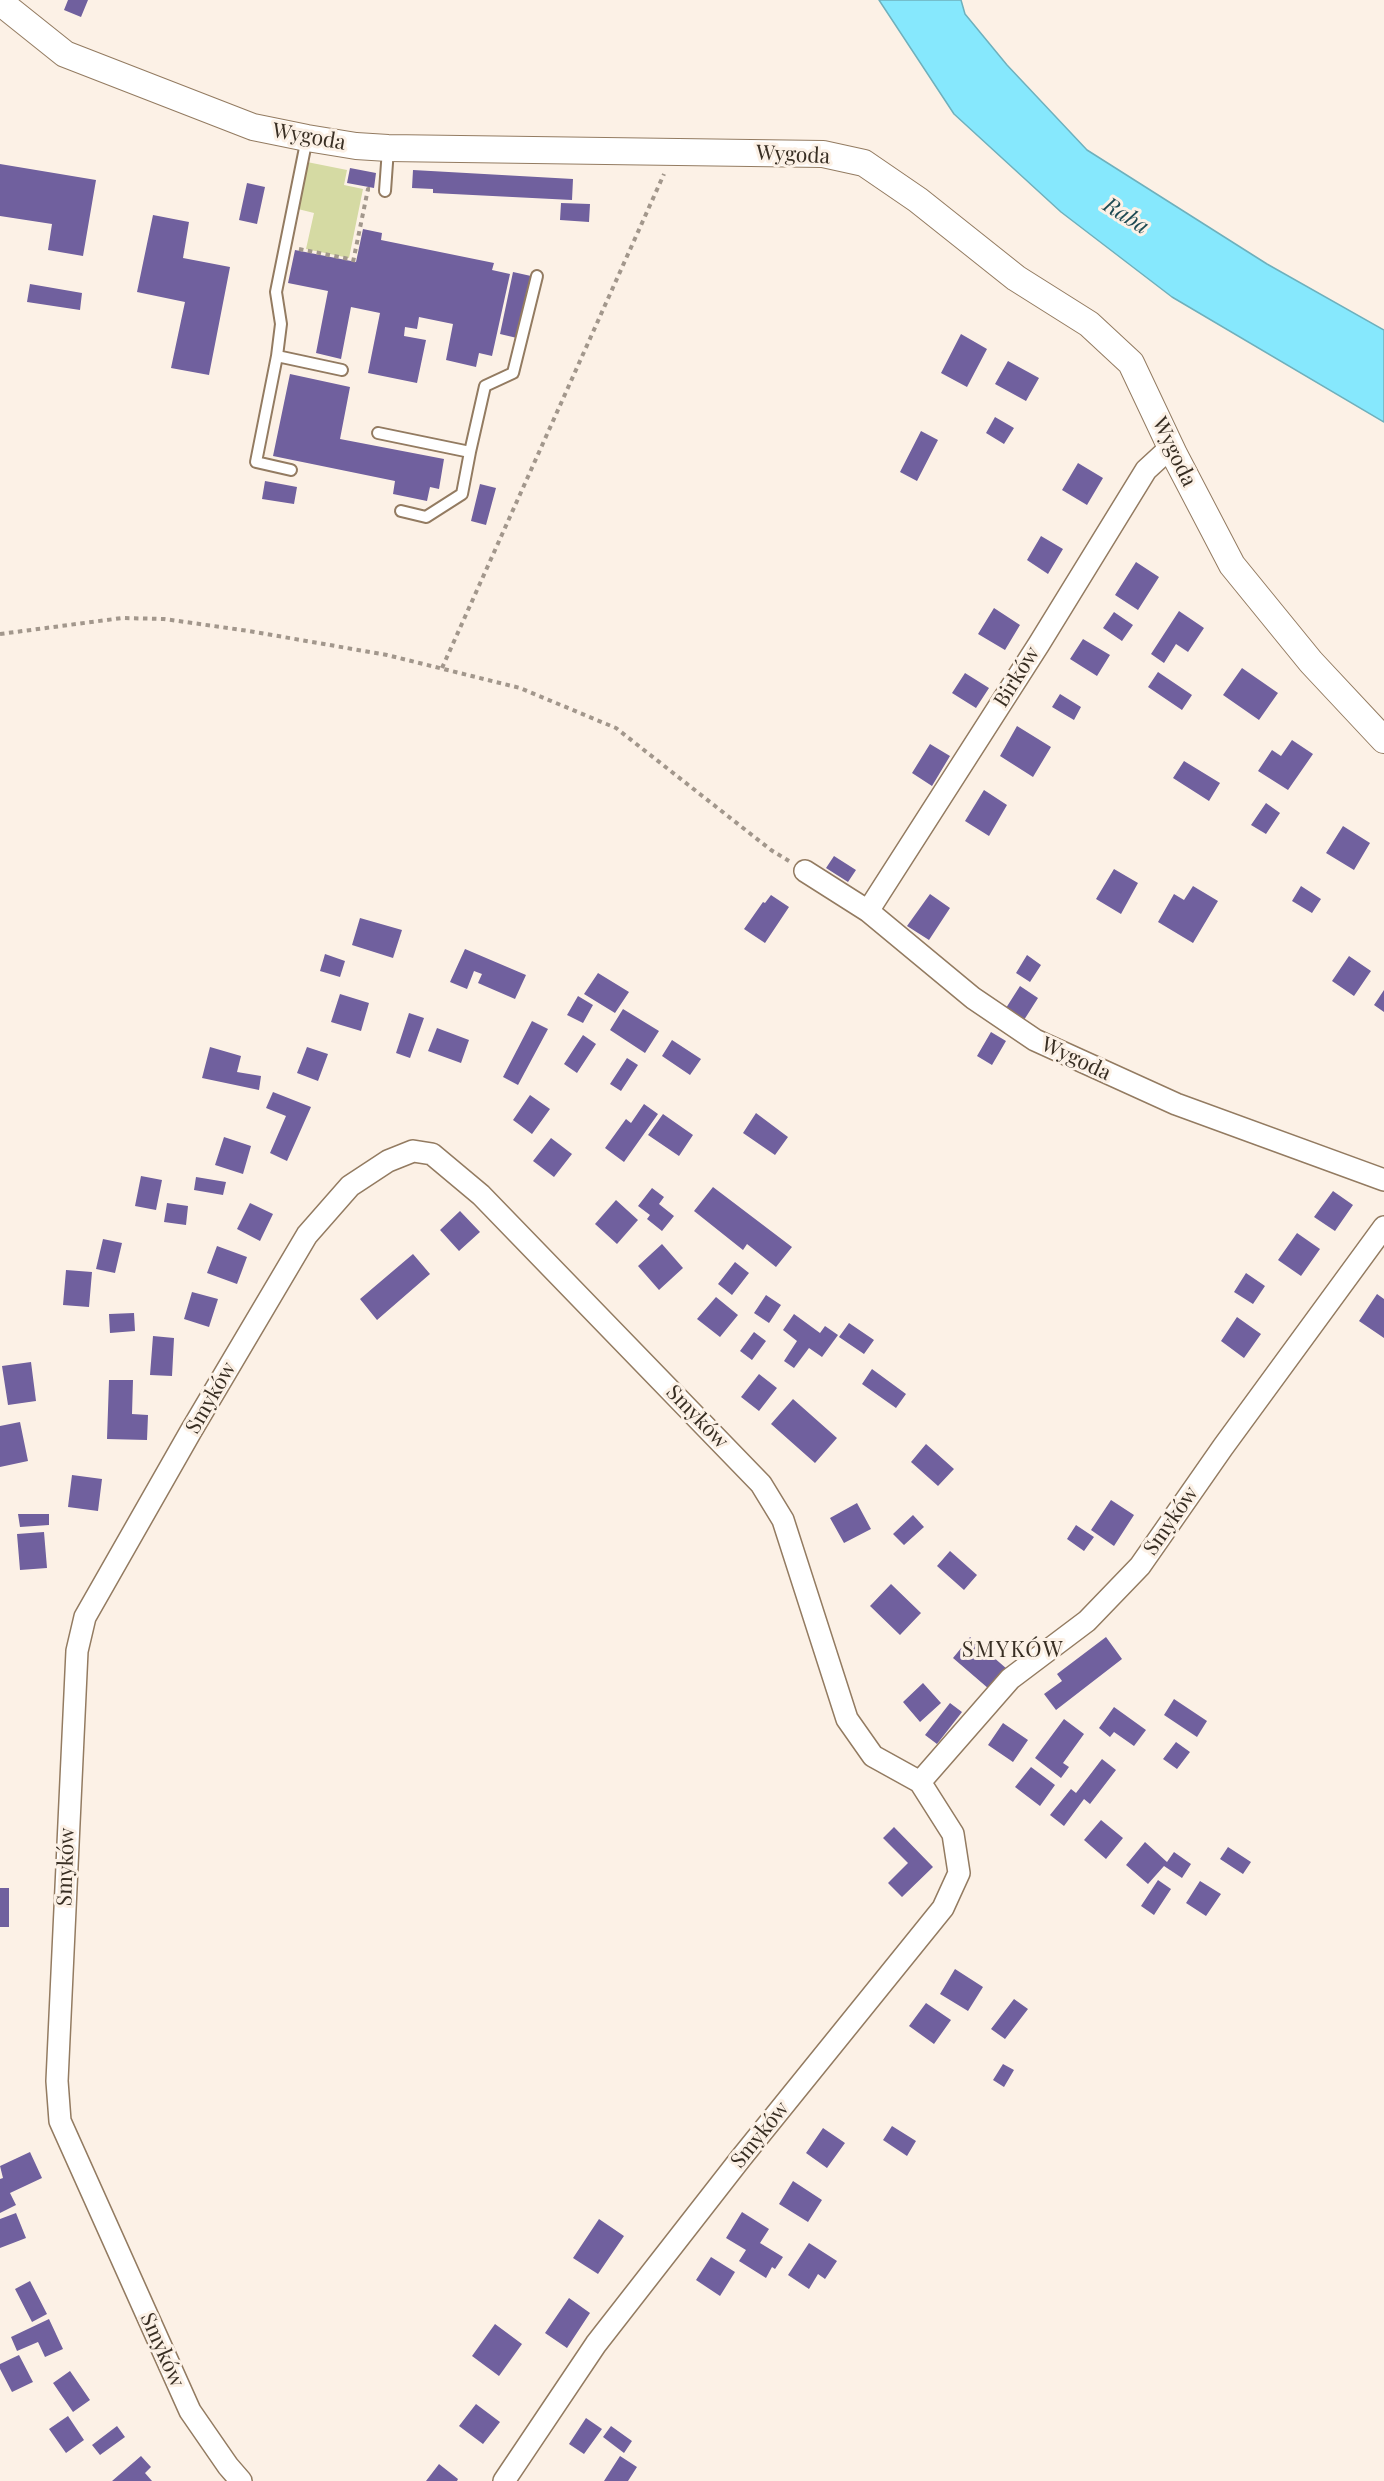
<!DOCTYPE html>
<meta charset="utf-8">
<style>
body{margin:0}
canvas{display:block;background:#fcf1e6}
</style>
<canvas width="1384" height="2481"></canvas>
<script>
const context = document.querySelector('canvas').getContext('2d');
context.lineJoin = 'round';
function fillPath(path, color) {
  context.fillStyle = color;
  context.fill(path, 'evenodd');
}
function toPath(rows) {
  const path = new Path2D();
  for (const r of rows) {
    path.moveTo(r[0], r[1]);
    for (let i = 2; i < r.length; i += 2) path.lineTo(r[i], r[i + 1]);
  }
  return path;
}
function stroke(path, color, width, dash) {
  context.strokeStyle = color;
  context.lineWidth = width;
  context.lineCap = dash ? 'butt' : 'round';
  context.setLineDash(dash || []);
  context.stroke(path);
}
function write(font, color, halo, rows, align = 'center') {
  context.font = font + ' "Playfair Display",serif';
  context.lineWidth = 6;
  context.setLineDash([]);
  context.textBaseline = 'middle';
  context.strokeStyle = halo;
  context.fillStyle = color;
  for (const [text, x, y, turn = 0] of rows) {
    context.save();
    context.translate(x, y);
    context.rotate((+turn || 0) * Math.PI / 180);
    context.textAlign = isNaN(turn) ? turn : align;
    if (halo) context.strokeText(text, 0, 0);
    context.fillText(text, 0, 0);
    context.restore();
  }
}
const green = toPath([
 [307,162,347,170,344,185,363,189,349,258,306,249,314,213,298,209]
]);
const water = toPath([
 [879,0,961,0,965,14,1007,65,1087,150,1267,264,1384,330,1384,422,1172,297,1061,212,954,114,879,0]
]);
const building = toPath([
 [68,0,88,0,81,17,64,10],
 [0,164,96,180,83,256,48,250,52,224,0,216],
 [350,168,376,173,374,188,347,183],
 [413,170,573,179,572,200,433,193,433,189,412,188],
 [247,183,265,187,257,224,239,220],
 [561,203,590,204,589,222,560,220],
 [153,215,189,222,183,258,230,267,209,375,171,368,185,302,137,292],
 [363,229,382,233,381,240,494,263,492,270,510,274,492,356,479,353,476,367,446,360,453,324,419,317,417,329,405,327,404,336,426,340,417,383,368,373,380,313,351,307,341,359,316,353,328,291,288,283,295,250,356,262],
 [513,272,531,276,517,338,500,334],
 [30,284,82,293,80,310,27,302],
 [961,334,987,349,967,387,941,373],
 [1008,361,1039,378,1026,401,995,384],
 [290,374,350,387,340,439,444,459,439,489,430,487,427,501,393,494,395,481,273,456],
 [995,417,1014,428,1004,444,986,433],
 [921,431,938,440,917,481,900,472],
 [1078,463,1103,478,1087,505,1062,490],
 [265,481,297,487,294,504,262,499],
 [480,484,496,488,486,525,471,521],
 [1041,536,1063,549,1048,574,1027,560],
 [1136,562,1159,577,1138,610,1115,595],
 [994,608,1020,625,1005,650,978,634],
 [1179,611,1204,628,1188,652,1176,644,1164,663,1151,654],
 [1114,612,1133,625,1122,641,1103,628],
 [1083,639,1110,655,1097,676,1070,659],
 [1242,668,1278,693,1259,720,1223,695],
 [1158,672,1192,695,1182,710,1148,687],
 [965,673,989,688,976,708,952,693],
 [1060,694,1081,707,1074,720,1052,707],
 [1017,726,1051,747,1033,777,1000,756],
 [1292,740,1313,754,1288,790,1258,771,1272,750,1281,756],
 [930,744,950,756,932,786,912,773],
 [1184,761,1220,783,1209,801,1173,778],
 [984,790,1007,805,989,836,965,821],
 [1266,803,1280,813,1266,834,1251,825],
 [1343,826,1370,843,1354,870,1326,853],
 [834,856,856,870,848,882,826,868],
 [1114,869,1138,883,1121,914,1096,899],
 [1193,886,1218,901,1193,943,1158,922,1174,894,1184,900],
 [1301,886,1321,899,1312,913,1292,901],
 [930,894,950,908,929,940,907,926],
 [771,895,789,907,765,943,744,929,763,902,765,903],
 [360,918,402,930,393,958,352,945],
 [465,949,526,975,515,999,478,983,482,974,474,971,467,989,450,982],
 [325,954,345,961,340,977,320,971],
 [1027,955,1041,965,1030,982,1016,973],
 [1349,956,1371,971,1354,996,1332,981],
 [598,973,629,992,615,1013,584,994],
 [1020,986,1038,998,1024,1020,1006,1008],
 [1384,990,1384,1012,1374,1005],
 [340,994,369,1003,361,1031,331,1022],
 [578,996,593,1005,583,1023,567,1015],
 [623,1009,659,1031,645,1053,610,1030],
 [409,1013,424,1018,410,1058,396,1053],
 [532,1021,548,1029,518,1085,503,1077],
 [437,1028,469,1040,461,1063,428,1051],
 [991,1032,1006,1041,992,1065,977,1056],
 [583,1035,596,1044,577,1073,564,1064],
 [672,1040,701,1059,690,1075,662,1056],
 [210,1047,241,1056,237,1072,261,1076,259,1090,202,1078],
 [307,1047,328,1054,318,1081,297,1073],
 [627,1058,638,1065,621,1091,610,1084],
 [273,1092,311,1107,287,1161,270,1153,286,1116,266,1108],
 [530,1095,550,1109,532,1134,513,1120],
 [644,1104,658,1114,624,1162,605,1148,626,1119,631,1123],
 [756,1113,788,1137,775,1155,743,1133],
 [663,1114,693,1135,679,1156,648,1135],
 [224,1137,251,1146,243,1174,215,1165],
 [551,1138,572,1154,554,1177,533,1161],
 [141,1176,162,1180,156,1210,135,1206],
 [196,1177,226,1182,223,1195,194,1190],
 [713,1187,792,1247,776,1267,747,1244,743,1250,694,1211],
 [652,1188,664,1197,659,1204,674,1216,662,1231,647,1219,650,1215,638,1206],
 [1333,1191,1353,1205,1335,1231,1314,1217],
 [616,1200,638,1220,617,1244,595,1224],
 [167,1203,188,1206,186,1225,164,1222],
 [250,1203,273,1214,260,1241,237,1229],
 [460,1211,480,1232,459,1251,440,1230],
 [1297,1233,1320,1249,1301,1276,1278,1260],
 [103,1239,122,1243,115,1273,96,1269],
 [662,1244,683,1268,659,1290,638,1266],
 [217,1246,247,1257,237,1284,207,1273],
 [413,1254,430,1274,377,1320,360,1299],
 [735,1262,749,1273,732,1295,718,1284],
 [66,1270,92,1272,89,1307,63,1305],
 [1246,1273,1265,1286,1253,1304,1234,1292],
 [192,1292,218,1299,209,1327,184,1319],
 [1377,1294,1384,1299,1384,1338,1359,1321],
 [766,1295,781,1305,769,1323,754,1313],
 [716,1297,738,1315,720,1337,697,1319],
 [134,1313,135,1331,110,1333,109,1314],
 [794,1314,820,1333,825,1326,838,1335,822,1357,809,1348,794,1368,784,1361,797,1341,783,1330],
 [1237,1317,1261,1334,1244,1358,1221,1341],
 [849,1323,874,1340,864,1354,839,1337],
 [754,1332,766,1341,752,1360,740,1351],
 [153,1336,174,1338,172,1376,150,1375],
 [31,1362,36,1401,8,1405,2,1366],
 [872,1369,906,1394,896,1408,862,1384],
 [759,1374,777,1388,759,1411,741,1397],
 [109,1380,133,1380,132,1414,148,1415,147,1440,107,1439],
 [793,1399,837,1438,815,1463,771,1424],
 [20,1422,28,1461,0,1467,0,1426],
 [926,1444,954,1469,938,1486,911,1462],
 [72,1475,102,1479,98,1511,68,1507],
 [1111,1500,1134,1515,1114,1546,1091,1530],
 [857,1503,871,1529,844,1543,830,1518],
 [18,1514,49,1514,49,1525,20,1527],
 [913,1515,924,1527,904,1545,893,1534],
 [1076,1525,1094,1537,1084,1551,1067,1539],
 [44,1532,47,1568,20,1570,17,1534],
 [950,1551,977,1575,964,1590,937,1566],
 [891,1584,921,1613,900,1635,870,1606],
 [970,1637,1007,1669,989,1689,953,1658],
 [1106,1637,1122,1659,1056,1710,1044,1694,1062,1681,1057,1674],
 [923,1683,941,1703,920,1722,903,1702],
 [1174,1699,1207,1721,1197,1737,1164,1715],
 [950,1703,962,1712,937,1744,925,1735],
 [1114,1707,1146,1730,1134,1746,1114,1732,1110,1737,1099,1728],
 [1064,1719,1084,1734,1063,1763,1069,1767,1061,1778,1035,1758],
 [1003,1723,1028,1740,1013,1762,988,1745],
 [1176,1742,1190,1752,1177,1769,1163,1759],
 [1102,1759,1116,1770,1090,1804,1084,1799,1064,1826,1050,1815,1071,1789,1076,1793],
 [1031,1767,1055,1785,1040,1806,1015,1787],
 [1101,1820,1123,1838,1106,1859,1084,1840],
 [894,1827,933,1867,902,1897,888,1883,908,1863,883,1838],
 [1145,1842,1167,1862,1174,1852,1191,1864,1182,1878,1164,1866,1148,1884,1126,1865],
 [1228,1847,1251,1862,1243,1874,1220,1859],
 [1158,1880,1171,1889,1154,1915,1141,1906],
 [1200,1881,1221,1894,1206,1916,1186,1903],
 [0,1888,9,1888,9,1927,0,1927],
 [955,1969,983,1987,968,2011,940,1994],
 [1014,1999,1028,2009,1005,2039,991,2029],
 [926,2003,951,2020,934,2044,909,2026],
 [1003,2064,1014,2070,1004,2087,993,2080],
 [892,2126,916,2141,907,2156,883,2140],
 [823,2128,845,2143,827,2168,806,2153],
 [30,2152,42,2178,10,2193,16,2205,0,2213,0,2179,3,2178,0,2166],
 [793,2181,822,2200,808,2222,779,2204],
 [742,2212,769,2229,760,2243,783,2257,775,2269,772,2267,766,2278,739,2261,746,2250,726,2238],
 [16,2213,26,2238,0,2248,0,2219],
 [599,2219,624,2236,598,2274,573,2258],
 [809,2243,837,2261,825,2279,818,2274,809,2289,788,2275],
 [711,2257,735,2272,720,2296,696,2280],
 [30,2281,47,2314,32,2322,15,2289],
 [569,2298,590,2313,567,2348,545,2333],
 [49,2319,63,2349,45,2357,38,2342,17,2351,11,2337],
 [495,2324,522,2344,499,2376,472,2356],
 [19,2355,33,2382,12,2392,0,2369,0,2364],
 [70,2371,90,2400,73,2412,53,2383],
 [476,2404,500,2422,483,2444,459,2426],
 [68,2416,84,2440,66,2453,49,2429],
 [586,2418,602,2429,584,2454,569,2444],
 [117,2426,125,2437,100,2455,92,2445],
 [611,2426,632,2441,624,2453,603,2437],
 [141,2456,151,2467,145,2473,152,2481,112,2481],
 [620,2456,637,2467,628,2481,604,2481],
 [439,2464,458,2479,457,2481,426,2481]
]);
const path = toPath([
 [299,249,354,260],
 [353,262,368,189,371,189],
 [0,634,122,618,164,619,249,631,387,655,520,688,616,728,771,850,789,861],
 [442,668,664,174]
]);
const service = toPath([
 [385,191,388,149],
 [277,356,342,370],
 [378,433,470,452,485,386,513,373,537,276],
 [291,470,256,462,277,356,281,324,276,292,307,138],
 [401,511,426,517,462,494,470,452]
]);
const minor = toPath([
 [805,871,868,911,973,998,1035,1040,1176,1104,1384,1180],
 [868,911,1039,644,1146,470,1171,447],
 [920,1782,1010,1679,1087,1621,1140,1566,1223,1447,1384,1227],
 [241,2481,228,2466,190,2411,60,2121,57,2081,77,1651,85,1617,191,1431,307,1235,350,1186,388,1161,413,1151,432,1154,481,1195,761,1484,783,1520,847,1719,873,1756,920,1782,953,1834,959,1873,943,1908,741,2158,596,2344,504,2481]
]);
const tertiary = toPath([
 [0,2,65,54,253,127,307,138,356,146,388,148,823,154,864,163,918,200,1016,278,1089,324,1131,363,1174,454,1232,565,1311,662,1384,740]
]);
const streetNames = [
 ["Wygoda",309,137,10],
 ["Wygoda",793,155,3],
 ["Wygoda",1174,452,64],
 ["Birków",1017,677,-58],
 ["Wygoda",1076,1059,25],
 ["Smyków",211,1398,-60],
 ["Smyków",697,1417,46],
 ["Smyków",1171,1521,-55],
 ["Smyków",66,1867,-88],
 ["Smyków",760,2135,-51],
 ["Smyków",162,2350,66]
];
const waterNames = [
 ["Raba",1126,216,32]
];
const neighbourhoodNames = [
 ["SMYKÓW",1013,1650]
];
fillPath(green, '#d5daa3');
fillPath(water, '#86e8fd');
stroke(water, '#6fb0bc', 1.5);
fillPath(building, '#70609e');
stroke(service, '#937b61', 14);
stroke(minor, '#937b61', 24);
stroke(tertiary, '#937b61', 28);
stroke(path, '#a2978c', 4, [4.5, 4.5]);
stroke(service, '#fff', 10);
stroke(minor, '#fff', 21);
stroke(tertiary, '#fff', 26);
write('21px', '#382e23', '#fcf1e6', streetNames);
write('italic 22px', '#1e4a53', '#fcf1e6', waterNames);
context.letterSpacing = '1.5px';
write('22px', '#382e23', '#fcf1e6', neighbourhoodNames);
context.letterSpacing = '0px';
</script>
